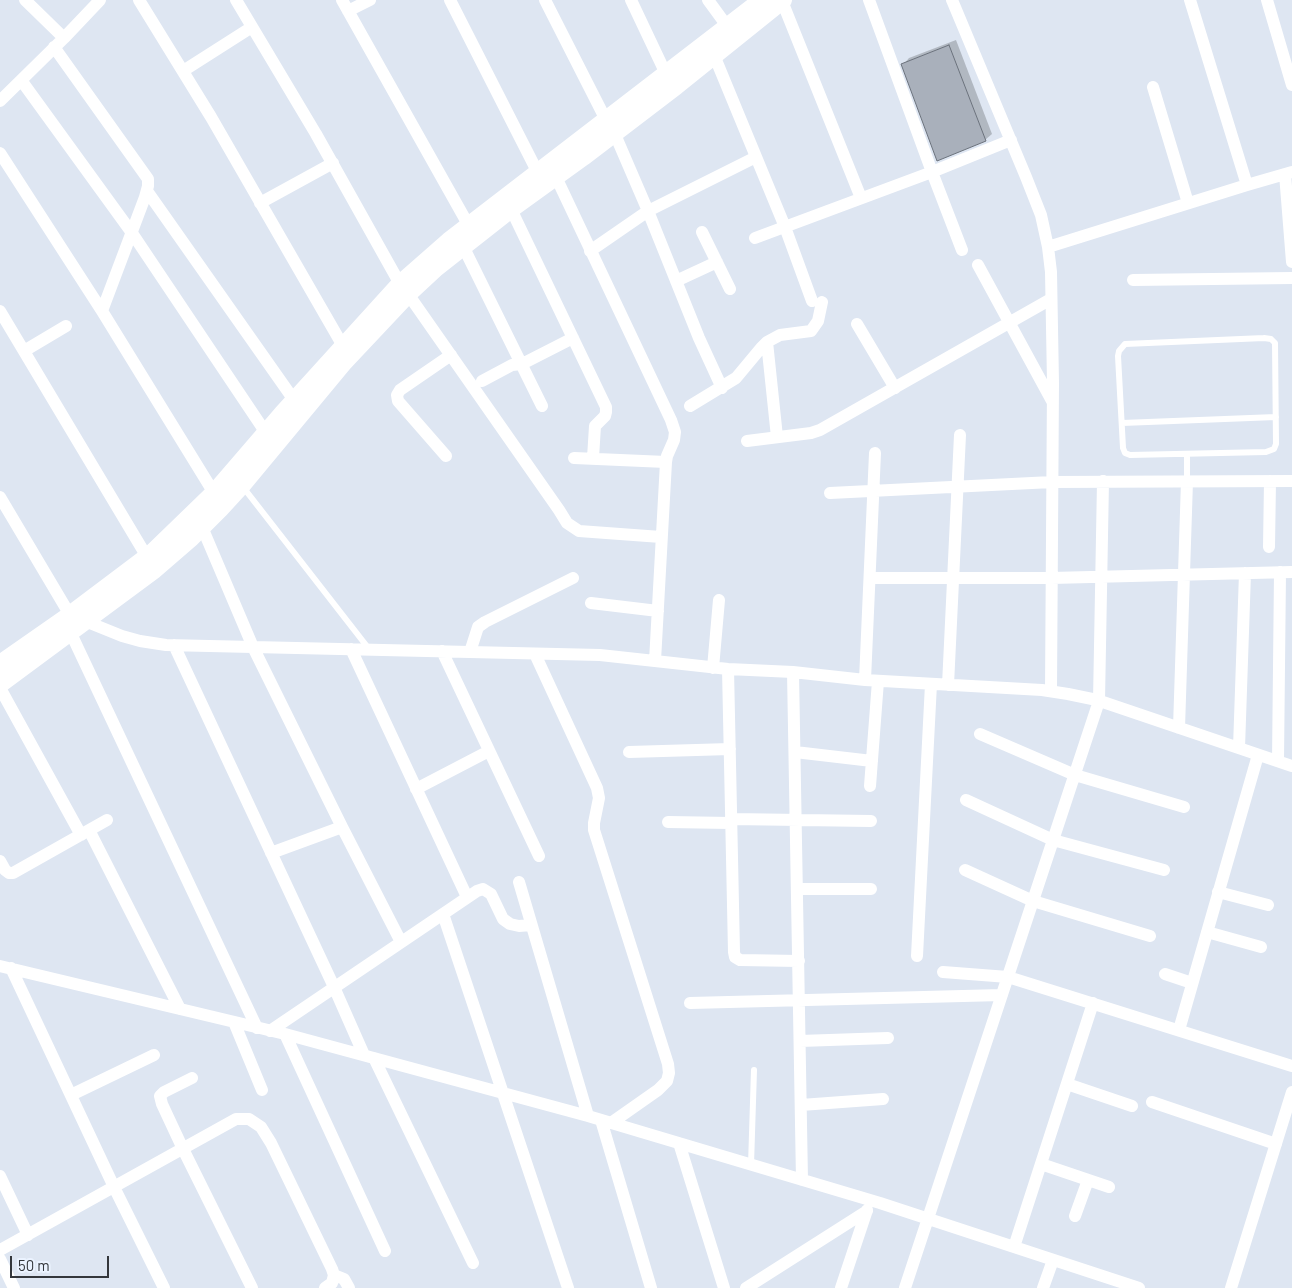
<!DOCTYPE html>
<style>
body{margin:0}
#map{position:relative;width:1292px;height:1288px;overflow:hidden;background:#dee6f2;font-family:Barlow,sans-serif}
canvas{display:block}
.scale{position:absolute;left:10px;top:1256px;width:99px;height:22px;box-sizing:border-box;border:2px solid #34373c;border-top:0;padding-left:6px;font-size:15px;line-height:18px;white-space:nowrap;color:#34373c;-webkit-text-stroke:4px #ebf3ff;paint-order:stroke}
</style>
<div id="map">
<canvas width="1292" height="1288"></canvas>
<div class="scale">50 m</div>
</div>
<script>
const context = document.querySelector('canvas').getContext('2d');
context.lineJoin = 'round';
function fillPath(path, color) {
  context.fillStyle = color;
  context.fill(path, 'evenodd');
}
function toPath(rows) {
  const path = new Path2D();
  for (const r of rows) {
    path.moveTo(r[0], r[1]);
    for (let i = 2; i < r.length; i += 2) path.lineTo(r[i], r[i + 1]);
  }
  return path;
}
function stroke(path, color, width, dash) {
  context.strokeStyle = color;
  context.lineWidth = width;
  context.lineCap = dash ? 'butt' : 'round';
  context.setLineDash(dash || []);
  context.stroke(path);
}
const shadow = toPath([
 [956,40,992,134,985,140,903,65,909,58]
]);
const building = toPath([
 [949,45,986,141,937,161,901,64,949,45]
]);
const service = toPath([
 [1264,338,1271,339,1275,343,1276,444,1274,449,1266,452,1130,455,1125,453,1123,448,1118,356,1119,351,1125,344,1264,338],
 [1122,423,1276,417],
 [1187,481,1187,454],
 [243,487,369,649],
 [751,1165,754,1070]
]);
const minor = toPath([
 [25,0,64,38],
 [139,0,211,117,343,346],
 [236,0,316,134,400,284],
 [342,0,469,226],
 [450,0,538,173],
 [545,0,606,120,614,132,648,211,699,338,722,388],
 [631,0,666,74],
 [708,0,727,26],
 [869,0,932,172,962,250],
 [952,0,1026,177,1041,215,1048,247,1051,272,1053,383,1051,691],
 [1190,0,1247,185],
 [1267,0,1292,85],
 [782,1,861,198],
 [348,11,370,0],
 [54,47,148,179,148,186,145,197,102,311],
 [714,55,785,227,812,301],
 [183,71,252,27],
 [21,80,132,233,266,433],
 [1153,87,1188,203],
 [0,101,64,38,100,0],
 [0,153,102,311,214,493],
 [552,171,556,177,671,420,675,432,674,440,667,456,666,462,655,661],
 [1285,174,1292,262],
 [147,191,294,400],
 [260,203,333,163],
 [511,209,606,407,606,412,605,416,595,426,593,458],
 [702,232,730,289],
 [755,238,932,172,1011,140],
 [463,246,542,406],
 [1048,247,1247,185,1292,172],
 [590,251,648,211,756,157],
 [978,265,1052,401],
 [1133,280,1292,278],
 [676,281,717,262],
 [408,294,559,510,567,523,579,531,661,537],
 [0,311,147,557],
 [857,324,895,388],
 [767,342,777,437],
 [24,351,66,326],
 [482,381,512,365,522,364,573,338],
 [690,406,736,378,761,348,767,342,780,335,811,331,818,321,822,302],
 [747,441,811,433,820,430,1051,299],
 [446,456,398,401,397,395,400,390,451,355],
 [574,458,666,462],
 [830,493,1052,482,1292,481],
 [0,497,70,615,122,636,140,641,166,645,600,655,728,669,793,672,865,680,1042,690,1068,694,1097,700,1292,766],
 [202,527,253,647,342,827,401,942],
 [1269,547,1270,481],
 [870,578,1051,578,1292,572],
 [591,603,658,611],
 [67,625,257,1028],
 [174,645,334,987,364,1055],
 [351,649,467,897],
 [442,651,539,856],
 [470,652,478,627,485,622,573,578],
 [535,654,597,788,599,798,594,823,594,830,668,1064,669,1073,667,1081,658,1090,611,1123],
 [713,668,719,600],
 [728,669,734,952,735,957,740,960,799,961],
 [793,672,802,1180],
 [865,680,875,453],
 [948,685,960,435],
 [0,688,81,835],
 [1179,728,1187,481],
 [980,734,1075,775,1184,807],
 [1239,748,1245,573],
 [629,752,730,749],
 [795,752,872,761],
 [1278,761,1280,572],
 [870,786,878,681],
 [416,789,489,751],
 [966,800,1053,840,1164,870],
 [731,819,871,821],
 [668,822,731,823],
 [89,830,180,1009],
 [271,853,342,827],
 [0,861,5,870,9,873,13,873,107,820],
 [965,870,1033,901,1150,936],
 [519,882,588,1116],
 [797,889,871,889],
 [1218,892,1268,905],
 [443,914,568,1288],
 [1207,932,1261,947],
 [917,956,931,684],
 [0,966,285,1034,588,1116,880,1203,1139,1288],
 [11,968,114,1187,164,1288],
 [943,972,1008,977,1292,1066],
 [1165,974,1192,983],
 [690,1003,1002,995],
 [234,1022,262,1090],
 [1179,1030,1258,755],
 [270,1031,477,891,483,889,491,894,503,919,510,924,519,926,531,925],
 [285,1034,385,1251],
 [800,1041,888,1038],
 [374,1058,473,1263],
 [192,1078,164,1092,160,1096,162,1104,183,1149,252,1288],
 [1067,1084,1132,1106],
 [71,1095,154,1055],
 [1152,1102,1276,1144],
 [801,1105,883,1099],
 [601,1120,651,1288],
 [679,1143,724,1288],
 [1041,1164,1109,1187],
 [0,1176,28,1235],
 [1075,1216,1088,1180],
 [1014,1247,1093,1003],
 [0,1250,236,1119,249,1119,261,1127,271,1143,332,1269,334,1275,332,1283,325,1288],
 [0,1259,14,1288],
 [334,1275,344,1279,349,1288],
 [746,1288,867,1211],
 [841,1288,867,1210],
 [905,1288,1099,701,1103,481],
 [1043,1288,1053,1260],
 [1231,1288,1292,1092]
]);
const secondary = toPath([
 [0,664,70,615,151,554,214,493,282,414,400,284,449,241,762,0],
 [0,684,154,570,191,538,220,509,242,485,344,362,408,294,436,268,511,209,583,157,676,86,783,0]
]);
fillPath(shadow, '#0003');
fillPath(building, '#a9b0bb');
stroke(building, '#6b727c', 1);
stroke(service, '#fff', 6);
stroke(minor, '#fff', 12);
stroke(secondary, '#fff', 18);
</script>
